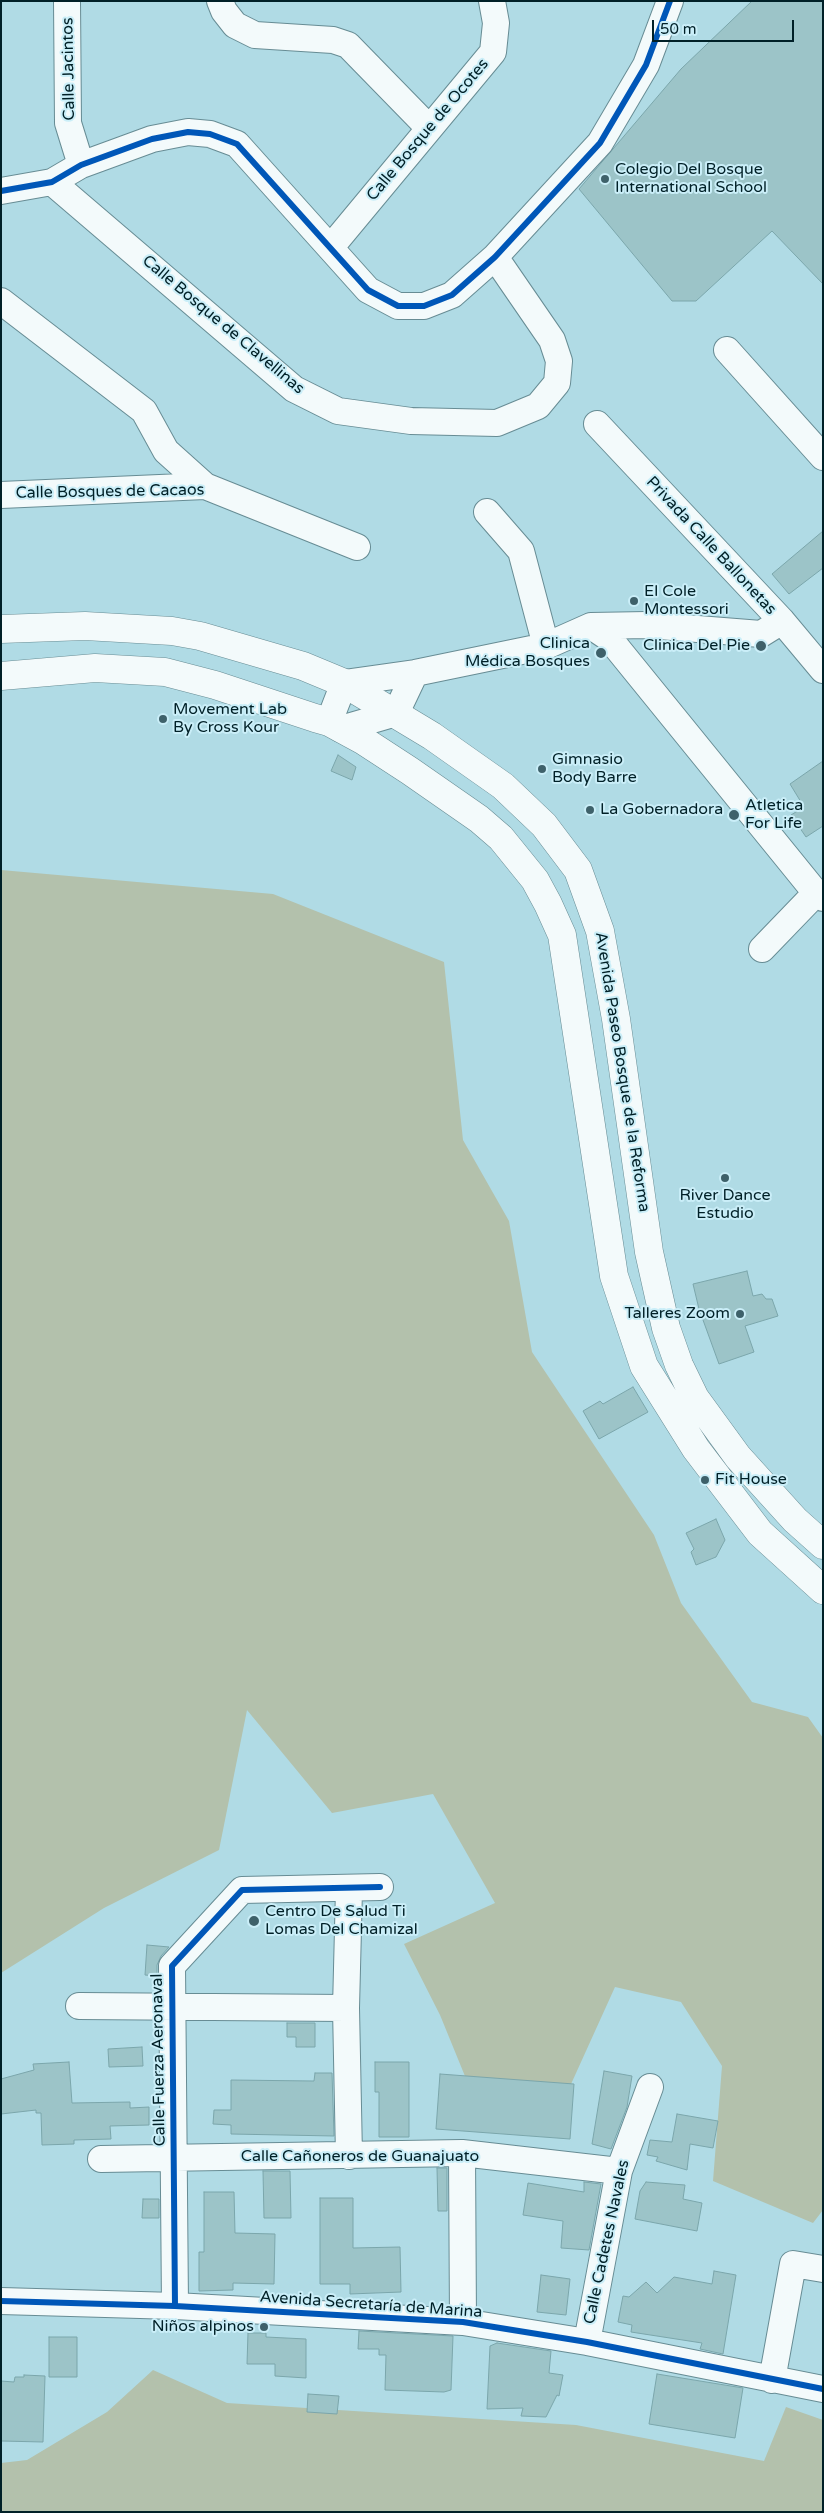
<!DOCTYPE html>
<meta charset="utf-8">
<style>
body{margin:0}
#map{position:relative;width:824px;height:2513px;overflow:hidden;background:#b0dbe5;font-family:"Varela Round",sans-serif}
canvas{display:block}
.frame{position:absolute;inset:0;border:2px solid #002027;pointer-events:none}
.scale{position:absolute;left:652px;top:20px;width:142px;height:22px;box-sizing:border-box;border:2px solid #002027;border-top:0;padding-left:6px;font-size:15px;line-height:18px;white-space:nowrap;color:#002027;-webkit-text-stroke:4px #caeef8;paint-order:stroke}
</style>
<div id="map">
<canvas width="824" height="2513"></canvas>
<div class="frame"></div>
<div class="scale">50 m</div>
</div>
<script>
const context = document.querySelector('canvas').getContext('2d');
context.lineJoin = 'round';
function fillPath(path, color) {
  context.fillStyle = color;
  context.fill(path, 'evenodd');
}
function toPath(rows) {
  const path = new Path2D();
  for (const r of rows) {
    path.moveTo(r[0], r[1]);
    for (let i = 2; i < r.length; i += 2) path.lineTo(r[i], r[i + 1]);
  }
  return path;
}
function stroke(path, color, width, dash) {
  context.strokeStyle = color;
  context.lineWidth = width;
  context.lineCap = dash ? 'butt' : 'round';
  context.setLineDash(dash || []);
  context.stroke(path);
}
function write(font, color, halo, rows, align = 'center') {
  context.font = font + ' "Varela Round",sans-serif';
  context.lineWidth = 4;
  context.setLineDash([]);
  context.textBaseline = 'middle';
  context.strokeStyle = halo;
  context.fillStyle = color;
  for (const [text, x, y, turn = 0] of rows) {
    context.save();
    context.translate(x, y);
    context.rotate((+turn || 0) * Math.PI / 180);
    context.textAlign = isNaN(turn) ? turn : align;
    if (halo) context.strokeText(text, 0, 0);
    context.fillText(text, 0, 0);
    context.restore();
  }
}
const green = toPath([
 [1,870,273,894,444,962,463,1140,509,1221,532,1352,654,1535,681,1603,752,1702,808,1717,823,1738,823,2210,813,2223,713,2181,722,2066,681,2002,615,1987,562,2104,478,2108,440,2015,404,1944,495,1903,433,1794,332,1813,247,1710,219,1850,104,1908,1,1973],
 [153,2370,227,2403,576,2425,764,2461,786,2407,823,2420,823,2512,1,2512,1,2463,27,2460,107,2412]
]);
const building = toPath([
 [752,1,823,1,823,284,772,231,696,301,672,301,579,189,681,69,752,1],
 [823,531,823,568,789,594,772,574,823,531],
 [338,755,356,767,352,780,331,771,338,755],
 [823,761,823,826,806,837,791,815,804,807,790,784,823,761],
 [747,1271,753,1296,762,1294,766,1299,772,1299,778,1316,745,1326,754,1352,719,1364,699,1309,693,1284,747,1271],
 [633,1387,648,1412,599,1439,583,1411,600,1401,603,1404,633,1387],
 [716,1519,725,1540,716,1557,696,1565,691,1552,694,1549,686,1533,716,1519],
 [147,1945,169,1947,161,1956,157,1965,157,1976,145,1975,147,1945],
 [287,2023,315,2023,315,2047,296,2047,296,2037,287,2037,287,2023],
 [142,2047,143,2066,109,2067,108,2049,142,2047],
 [69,2062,72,2103,130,2102,130,2108,149,2107,149,2125,110,2126,111,2139,74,2140,74,2144,42,2145,41,2113,36,2113,36,2110,1,2114,1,2079,34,2070,33,2064,69,2062],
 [375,2062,409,2062,409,2137,379,2137,379,2092,375,2092,375,2062],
 [604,2071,632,2076,627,2107,611,2149,592,2144,604,2071],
 [315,2073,332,2073,334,2136,231,2134,231,2125,213,2124,214,2110,231,2110,231,2080,314,2081,315,2073],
 [440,2074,574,2084,570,2139,436,2129,440,2074],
 [677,2114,718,2121,713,2148,690,2144,687,2170,656,2161,658,2157,647,2155,650,2140,672,2142,677,2114],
 [437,2168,447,2168,447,2211,438,2211,437,2168],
 [263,2171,290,2171,291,2218,264,2218,263,2171],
 [584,2182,601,2184,589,2250,561,2248,563,2221,523,2215,528,2183,584,2192,584,2182],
 [646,2182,685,2185,683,2199,702,2203,697,2231,635,2219,640,2191,646,2182],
 [204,2192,234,2192,235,2233,275,2234,274,2284,233,2283,233,2290,199,2291,199,2252,204,2252,204,2192],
 [320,2198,353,2198,353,2248,400,2247,401,2292,350,2294,350,2284,320,2284,320,2198],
 [143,2199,159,2199,159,2218,142,2218,143,2199],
 [714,2271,736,2275,723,2354,700,2349,702,2343,631,2332,632,2325,618,2322,623,2296,629,2297,646,2282,657,2293,674,2277,712,2284,714,2271],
 [541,2275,570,2279,566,2315,537,2312,541,2275],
 [359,2331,453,2336,451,2390,444,2392,385,2390,386,2355,379,2355,379,2349,358,2349,359,2331],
 [248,2333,266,2333,266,2337,306,2339,306,2378,275,2376,275,2364,247,2364,248,2333],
 [49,2337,77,2337,77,2377,49,2377,49,2337],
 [497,2343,551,2351,549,2373,563,2375,559,2396,557,2395,546,2417,521,2416,523,2408,487,2409,490,2346,497,2343],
 [657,2374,743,2388,735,2438,649,2424,657,2374],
 [24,2375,45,2376,43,2442,1,2441,1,2381,14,2382,15,2377,24,2377,24,2375],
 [308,2394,339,2396,337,2414,307,2412,308,2394]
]);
const minor = toPath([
 [67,1,68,123,81,165],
 [220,1,224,11,235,25,255,35,333,40,348,45,429,128],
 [52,182,294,389,338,411,411,421,497,423,538,406,557,383,559,361,552,340,495,257],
 [1,191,52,182,81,165,152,139,188,132,210,134,237,144,368,290,398,306,424,306,452,295,495,257,600,143,646,65,670,1],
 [331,247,493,52,496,23,492,1],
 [1,301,144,411,166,451,205,486],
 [727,350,823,457],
 [597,424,782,621,823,670],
 [1,495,205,486,357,547],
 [487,512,521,551,546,646],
 [591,626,609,638,816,893,823,898],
 [329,722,344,683,415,673,546,646,591,626,647,625,761,634,782,621],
 [341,729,396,713,415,673],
 [762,949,816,893],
 [349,1889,346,2008,349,2156],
 [79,2006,346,2008],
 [462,2153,463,2322],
 [101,2159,462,2153,619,2171],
 [1,2301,175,2306,463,2322,587,2342,823,2389],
 [175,2306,172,1966,242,1890,380,1887],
 [587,2342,619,2171,650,2087],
 [772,2380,793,2264,823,2269]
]);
const major = toPath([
 [1,629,85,626,172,631,200,636,303,666,344,683,432,736,503,786,544,825,578,870,600,931,616,1019,649,1252,666,1328,679,1365,695,1398,738,1457,795,1520,823,1545],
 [1,676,95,668,165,672,215,685,315,718,329,722,364,741,410,771,479,819,501,838,535,880,548,904,562,935,614,1276,644,1366,696,1449,760,1533,823,1590]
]);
const cycleway = toPath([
 [1,191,52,182,81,165,152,139,188,132,210,134,237,144,368,290,398,306,424,306,452,295,495,257,600,143,646,65,670,1],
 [1,2301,175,2306,463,2322,587,2342,823,2389],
 [175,2306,172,1966,242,1890,380,1887]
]);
const markers = [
 [605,179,5,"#3e616a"],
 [634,601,5,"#3e616a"],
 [761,646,6,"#3e616a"],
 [601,653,6,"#3e616a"],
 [163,719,5,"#3e616a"],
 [542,769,5,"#3e616a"],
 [590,810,5,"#3e616a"],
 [734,815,6,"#3e616a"],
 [725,1178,5,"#3e616a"],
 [740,1314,5,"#3e616a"],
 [705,1480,5,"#3e616a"],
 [254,1921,6,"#3e616a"],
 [264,2327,5,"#3e616a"]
];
const streetNames = [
 ["Calle Jacintos",69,69,-91],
 ["Calle Bosque de Ocotes",428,130,-50],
 ["Calle Bosque de Clavellinas",223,325,40],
 ["Calle Bosques de Cacaos",110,492,-1],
 ["Privada Calle Ballonetas",711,546,47],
 ["Avenida Paseo Bosque de la Reforma",622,1072,81],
 ["Calle Fuerza Aeronaval",159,2060,-91],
 ["Calle Cañoneros de Guanajuato",360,2157],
 ["Calle Cadetes Navales",607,2242,-78],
 ["Avenida Secretaría de Marina",371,2305,4]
];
const poiNames = [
 ["Colegio Del Bosque",615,170],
 ["International School",615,188],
 ["El Cole",644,592],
 ["Montessori",644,610],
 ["Clinica",590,644,"right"],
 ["Médica Bosques",590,662,"right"],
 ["Clinica Del Pie",750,646,"right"],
 ["Movement Lab",173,710],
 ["By Cross Kour",173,728],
 ["Gimnasio",552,760],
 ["Body Barre",552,778],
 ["Atletica",745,806],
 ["For Life",745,824],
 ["La Gobernadora",600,810],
 ["River Dance",725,1196,"center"],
 ["Estudio",725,1214,"center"],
 ["Talleres Zoom",730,1314,"right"],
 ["Fit House",715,1480],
 ["Centro De Salud Ti",265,1912],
 ["Lomas Del Chamizal",265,1930],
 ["Niños alpinos",254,2327,"right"]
];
fillPath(green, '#b3c1ac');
fillPath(building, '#9cc4c8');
stroke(building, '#7ba6ab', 1);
stroke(minor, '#678c94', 28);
stroke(major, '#678c94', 29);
stroke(minor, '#f3fafb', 26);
stroke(major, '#f3fafb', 28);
stroke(cycleway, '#0057b8', 6);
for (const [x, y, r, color] of markers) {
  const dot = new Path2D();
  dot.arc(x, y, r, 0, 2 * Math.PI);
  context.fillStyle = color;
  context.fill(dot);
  stroke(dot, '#caeef8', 2);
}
write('16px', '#002027', '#caeef8', streetNames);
write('16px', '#002027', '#caeef8', poiNames, 'left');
</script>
